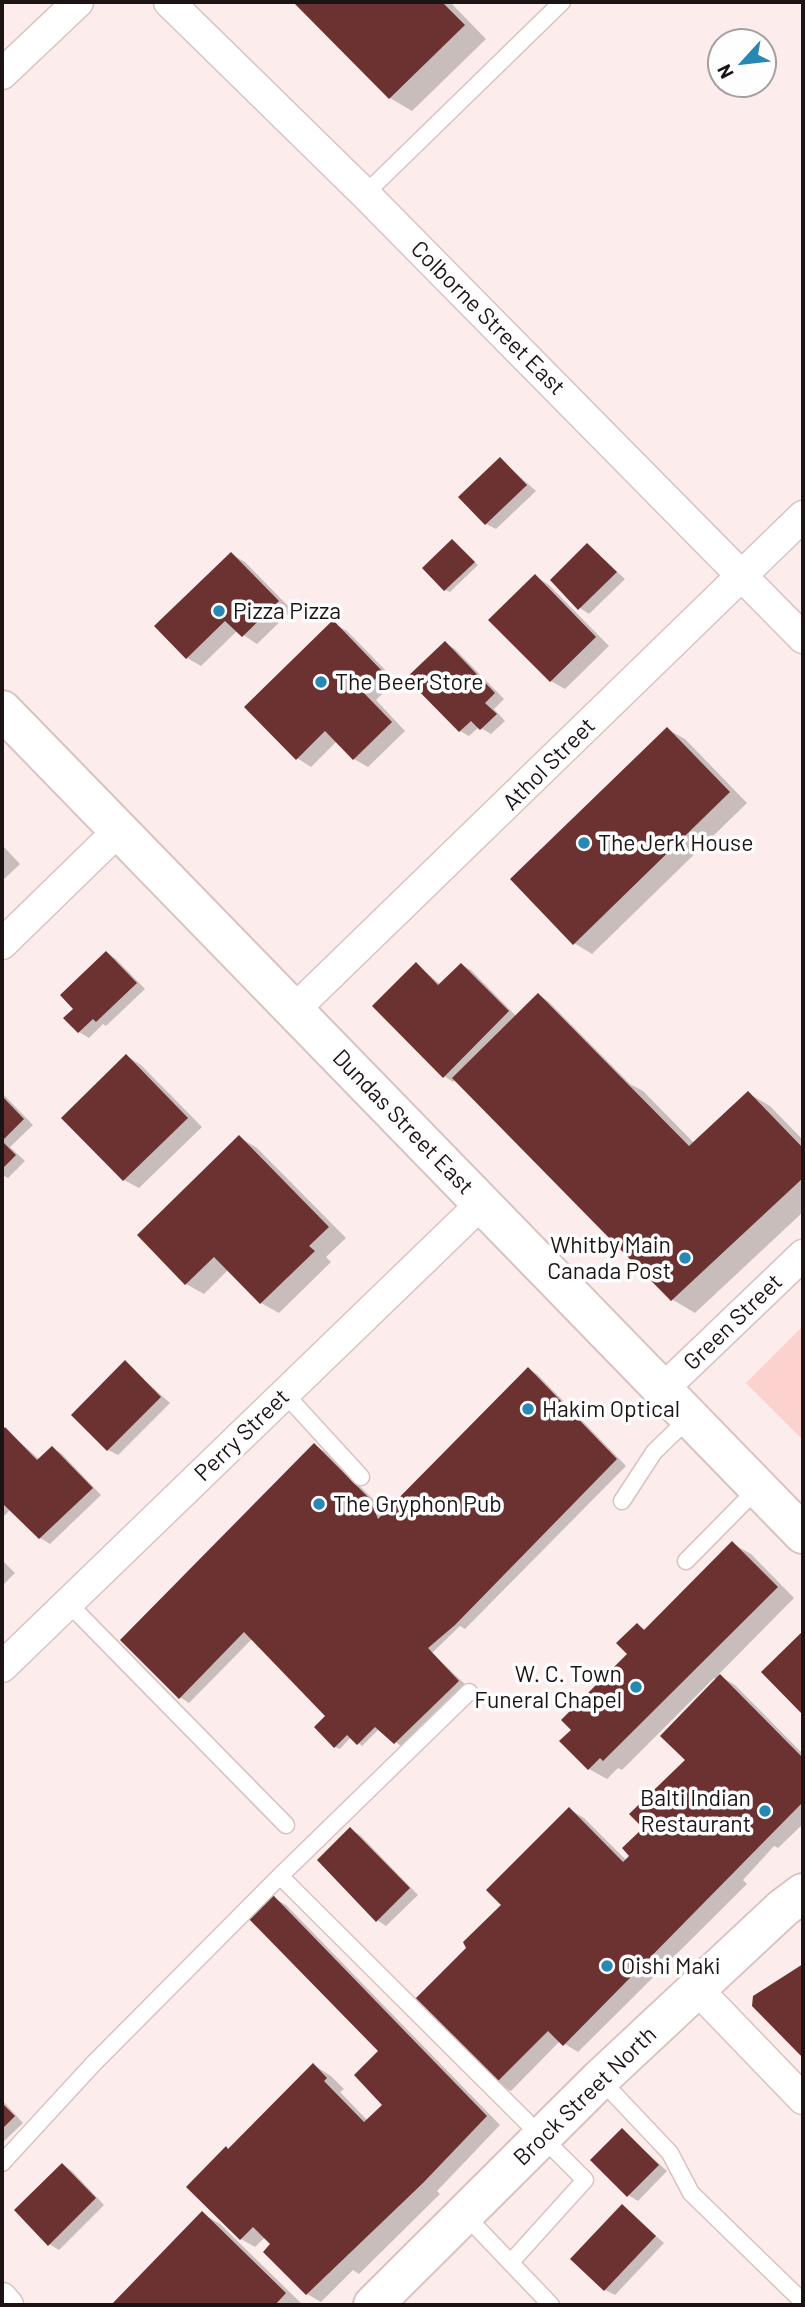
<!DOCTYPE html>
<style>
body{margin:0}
#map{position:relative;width:805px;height:2307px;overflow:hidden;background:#fcedec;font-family:Barlow,sans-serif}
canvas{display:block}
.frame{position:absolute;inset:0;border:4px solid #1c1414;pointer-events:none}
.north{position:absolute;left:707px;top:28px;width:70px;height:70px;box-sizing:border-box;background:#fefefe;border:2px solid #a4a0a0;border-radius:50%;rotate:243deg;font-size:19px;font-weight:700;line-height:28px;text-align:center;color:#1c1414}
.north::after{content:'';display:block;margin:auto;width:24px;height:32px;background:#2688b3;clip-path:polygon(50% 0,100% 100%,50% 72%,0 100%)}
</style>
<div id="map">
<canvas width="805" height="2307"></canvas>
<div class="frame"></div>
<div class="north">N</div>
</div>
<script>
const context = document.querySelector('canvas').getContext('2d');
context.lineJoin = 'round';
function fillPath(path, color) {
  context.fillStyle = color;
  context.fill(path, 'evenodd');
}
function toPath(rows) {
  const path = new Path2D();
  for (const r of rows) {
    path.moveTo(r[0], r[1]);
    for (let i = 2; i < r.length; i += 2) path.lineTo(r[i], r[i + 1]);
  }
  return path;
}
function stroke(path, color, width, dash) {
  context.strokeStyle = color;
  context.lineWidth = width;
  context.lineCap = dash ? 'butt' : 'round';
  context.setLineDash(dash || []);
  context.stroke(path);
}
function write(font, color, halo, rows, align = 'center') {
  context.font = font + ' Barlow,sans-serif';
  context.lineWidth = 7;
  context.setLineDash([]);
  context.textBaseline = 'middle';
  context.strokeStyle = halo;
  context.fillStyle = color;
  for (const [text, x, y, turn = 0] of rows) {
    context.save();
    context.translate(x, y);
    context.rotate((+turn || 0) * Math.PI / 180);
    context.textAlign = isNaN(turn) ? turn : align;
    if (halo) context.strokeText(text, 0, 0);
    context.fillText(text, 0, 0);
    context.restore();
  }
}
const green = toPath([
 [803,1326,803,1440,746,1383]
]);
const shadow = toPath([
 [296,2,450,2,486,39,412,111,390,98],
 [500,459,536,491,496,529,486,524],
 [452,541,478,565,450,592,445,590],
 [588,545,625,579,589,614,580,608],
 [231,554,245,562,292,610,257,644,237,631,201,666,187,658],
 [535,576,549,585,609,646,565,689,551,681],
 [333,623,347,631,396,681,376,700,405,731,368,767,354,759,337,741,311,767,297,758],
 [445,643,455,649,504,699,494,709,505,721,491,734,479,727,469,736,460,731],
 [667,729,685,739,747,803,592,954,574,943],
 [2,845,20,864,2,881],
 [107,953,116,959,145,989,106,1026,103,1024,89,1038,79,1032,75,1009],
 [416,964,441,985,461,965,471,970,517,1017,538,995,548,1001,630,1084,643,1091,695,1144,748,1093,770,1106,803,1140,803,1212,695,1313,673,1300,456,1079,453,1082,444,1076],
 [127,1056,141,1065,202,1127,139,1188,124,1180,64,1118],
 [2,1093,33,1125,10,1147,25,1161,8,1178,2,1175],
 [239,1137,257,1148,346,1238,326,1257,331,1262,279,1313,261,1303,229,1269,204,1294,186,1284],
 [125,1363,170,1403,118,1455,108,1450],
 [529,1369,538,1375,626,1466,465,1629,460,1626,432,1653,468,1687,404,1749,380,1728,362,1746,351,1737,340,1749,335,1747,327,1716,252,1639,189,1703,180,1697,314,1445,324,1451,380,1506,384,1516],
 [6,1430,40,1460,53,1448,62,1454,101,1495,50,1544,40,1538,12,1508,2,1518,2,1433],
 [733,1544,751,1554,794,1598,718,1675,735,1685,803,1754,803,1824,778,1848,774,1846,743,1880,747,1884,578,2052,560,2041,511,2091,496,2083,468,1948,504,1905,569,1809,584,1818,627,1861,687,1761,717,1680,714,1678,622,1770,618,1768,607,1779,589,1769,573,1730,629,1654,637,1625,646,1630],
 [2,1560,15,1573,2,1586],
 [351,1830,360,1835,418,1895,386,1926,377,1920],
 [272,1897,286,1905,500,2125,437,2191,440,2194,359,2274,353,2270,321,2302,307,2294,265,2237,255,2247,241,2239,230,2151,314,2065,331,2076,344,2089,340,2092,368,2121,384,2105,381,2051],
 [2,2100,23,2123,2,2143],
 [622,2130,667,2171,638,2201,628,2195],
 [63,2165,72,2171,104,2205,59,2250,49,2244],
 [622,2206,664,2243,615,2295,605,2290],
 [202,2213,220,2224,303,2305,113,2305]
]);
const building = toPath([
 [293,2,442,2,465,25,389,99],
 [500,457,527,485,485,525,458,497],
 [452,539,475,562,444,591,422,568],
 [587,543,617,572,578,610,550,580],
 [231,552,279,601,242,637,225,621,186,659,154,626],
 [535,574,596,637,550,682,488,620],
 [333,620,383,672,362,691,392,722,353,760,325,731,296,760,244,707],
 [445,641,495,693,485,703,497,714,480,730,471,721,459,732,406,678],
 [667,727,730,792,573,945,510,879],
 [106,951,137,983,96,1022,93,1019,78,1033,63,1018,73,1009,60,995],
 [416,962,438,985,461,963,509,1011,443,1078,372,1006],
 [538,993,689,1146,748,1091,803,1148,803,1178,671,1301,452,1078],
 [126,1054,188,1118,123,1181,61,1118],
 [2,1096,24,1119,2,1141],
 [239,1135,329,1227,309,1246,315,1251,260,1304,214,1257,185,1285,137,1235],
 [2,1141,16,1155,2,1169],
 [125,1360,161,1397,107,1451,71,1415],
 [528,1367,617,1459,455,1625,428,1648,459,1681,394,1744,375,1727,357,1745,347,1735,334,1748,314,1727,325,1716,244,1632,179,1699,120,1640,314,1443,370,1499,378,1519],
 [5,1427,37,1460,52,1446,93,1488,39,1539,2,1503,2,1431],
 [732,1541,778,1587,603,1761,600,1758,588,1770,559,1741,571,1730,561,1720,627,1654,616,1643,637,1623,644,1630],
 [803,1631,803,1715,761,1672],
 [720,1674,803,1758,803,1802,563,2046,548,2031,495,2084,412,2002,466,1948,463,1942,501,1905,486,1890,569,1807,623,1862,629,1856,622,1848,643,1828,629,1814,685,1760,660,1736],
 [350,1827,410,1888,376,1922,317,1860],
 [272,1894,487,2116,423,2183,306,2295,263,2252,270,2244,253,2227,240,2240,186,2187,226,2146,228,2149,313,2063,327,2078,324,2081,364,2122,382,2105,354,2075,378,2051,248,1918],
 [803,1964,803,2058,752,2006,753,1996],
 [2,2103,15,2116,2,2129],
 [622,2128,659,2165,627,2197,590,2160],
 [62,2163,96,2198,48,2246,14,2210],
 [622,2204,656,2236,604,2291,570,2259],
 [202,2211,286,2293,275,2305,111,2305]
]);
const lane = toPath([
 [365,194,562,2],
 [285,1394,361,1477],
 [622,1501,654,1452,690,1417],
 [686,1561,758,1488],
 [68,1603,286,1825],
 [280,1876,585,2180,511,2262],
 [600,2079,670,2153,691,2193,803,2302],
 [2,2163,94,2063,280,1876,469,1692],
 [464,2214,551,2305]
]);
const street = toPath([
 [169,2,365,194,803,638],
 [2,74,78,2],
 [2,944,118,831],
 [294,1010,803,516],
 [663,1389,803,1255],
 [2,1667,482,1203],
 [697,1989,803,2099],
 [2,2298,8,2305]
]);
const primary = toPath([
 [2,710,803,1534],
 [373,2305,600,2079,783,1908,803,1893]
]);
const markers = [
 [219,611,7,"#2688b3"],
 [321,682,7,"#2688b3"],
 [584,843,7,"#2688b3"],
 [685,1258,7,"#2688b3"],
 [528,1409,7,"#2688b3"],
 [319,1504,7,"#2688b3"],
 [636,1687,7,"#2688b3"],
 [765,1811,7,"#2688b3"],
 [607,1966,7,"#2688b3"]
];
const streetNames = [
 ["Colborne Street East",488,318,45],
 ["Athol Street",549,764,-45],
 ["Dundas Street East",403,1122,46],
 ["Green Street",733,1322,-44],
 ["Perry Street",242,1435,-44],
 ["Brock Street North",585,2096,-44]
];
const poiNames = [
 ["Pizza Pizza",233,611],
 ["The Beer Store",335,682],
 ["The Jerk House",598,843],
 ["Whitby Main",671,1245,"right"],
 ["Canada Post",671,1271,"right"],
 ["Hakim Optical",542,1409],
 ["The Gryphon Pub",333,1504],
 ["W. C. Town",622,1674,"right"],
 ["Funeral Chapel",622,1700,"right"],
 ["Balti Indian",751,1798,"right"],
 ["Restaurant",751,1824,"right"],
 ["Oishi Maki",621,1966]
];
fillPath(green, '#fcd1ce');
fillPath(shadow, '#0003');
fillPath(building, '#6c3131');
stroke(lane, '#d9c2c0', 19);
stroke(street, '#d9c2c0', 33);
stroke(primary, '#d9c2c0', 42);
stroke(lane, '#fff', 16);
stroke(street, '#fff', 30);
stroke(primary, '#fff', 38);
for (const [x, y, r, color] of markers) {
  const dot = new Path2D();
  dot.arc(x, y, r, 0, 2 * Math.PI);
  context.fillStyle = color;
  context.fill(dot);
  stroke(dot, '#fefefe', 2.5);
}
write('23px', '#1c1414', '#fefefe', streetNames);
write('23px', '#1c1414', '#fefefe', poiNames, 'left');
</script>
